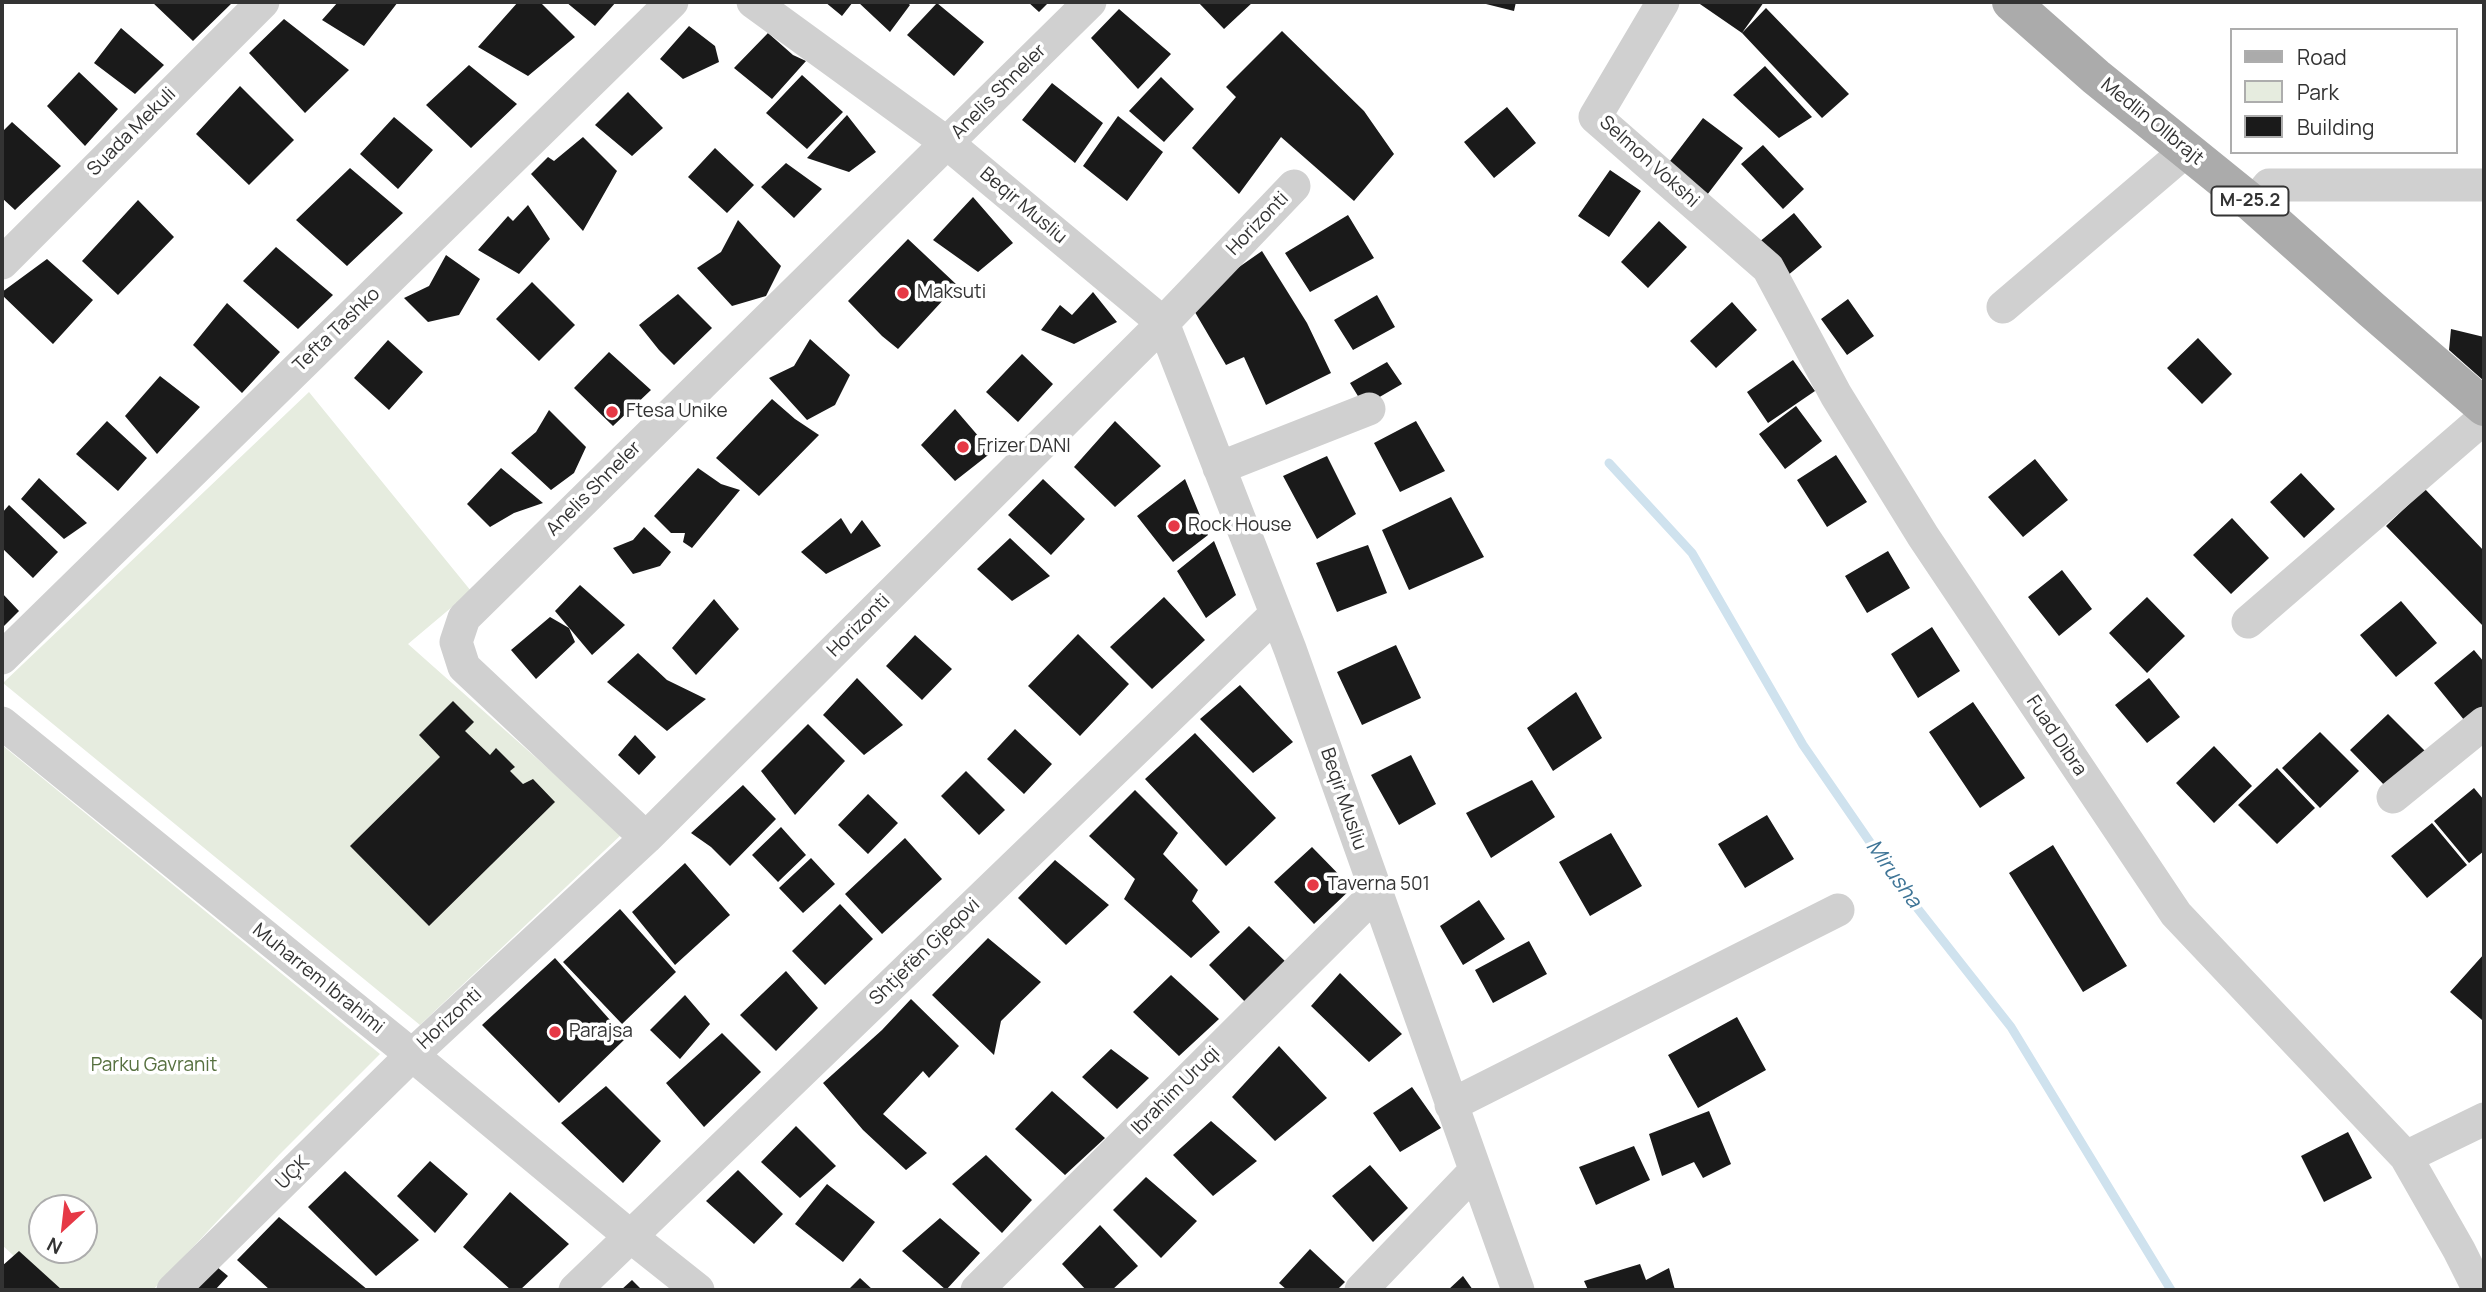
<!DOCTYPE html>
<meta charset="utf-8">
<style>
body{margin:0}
#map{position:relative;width:2486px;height:1292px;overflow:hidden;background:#fff;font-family:Manrope,sans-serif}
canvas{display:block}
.frame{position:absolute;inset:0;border:4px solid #333;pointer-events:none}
.legend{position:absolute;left:2230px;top:28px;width:228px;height:126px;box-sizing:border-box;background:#fff;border:2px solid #adadad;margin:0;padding:9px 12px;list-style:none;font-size:21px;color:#333}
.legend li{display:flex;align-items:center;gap:14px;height:35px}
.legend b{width:35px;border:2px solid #adadad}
.north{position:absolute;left:28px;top:1194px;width:70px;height:70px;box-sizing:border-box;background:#fff;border:2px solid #adadad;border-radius:50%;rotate:207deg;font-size:19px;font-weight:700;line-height:28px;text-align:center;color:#333}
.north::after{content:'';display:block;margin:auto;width:24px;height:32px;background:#e63946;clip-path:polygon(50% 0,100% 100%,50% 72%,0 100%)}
</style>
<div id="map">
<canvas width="2486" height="1292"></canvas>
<div class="frame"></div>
<ul class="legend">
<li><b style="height:9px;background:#ababab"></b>Road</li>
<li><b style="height:19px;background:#e6ecdf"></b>Park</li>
<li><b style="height:19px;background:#1a1a1a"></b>Building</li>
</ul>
<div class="north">N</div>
</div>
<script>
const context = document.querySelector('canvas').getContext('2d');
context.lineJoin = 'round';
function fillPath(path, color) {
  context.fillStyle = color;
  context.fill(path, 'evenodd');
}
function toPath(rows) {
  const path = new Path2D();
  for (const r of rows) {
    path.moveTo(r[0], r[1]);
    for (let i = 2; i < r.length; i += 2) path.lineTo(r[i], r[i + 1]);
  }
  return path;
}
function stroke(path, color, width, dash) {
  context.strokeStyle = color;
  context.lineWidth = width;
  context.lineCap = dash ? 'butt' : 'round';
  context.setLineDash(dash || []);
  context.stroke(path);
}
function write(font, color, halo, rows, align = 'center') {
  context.font = font + ' Manrope,sans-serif';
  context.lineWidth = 7;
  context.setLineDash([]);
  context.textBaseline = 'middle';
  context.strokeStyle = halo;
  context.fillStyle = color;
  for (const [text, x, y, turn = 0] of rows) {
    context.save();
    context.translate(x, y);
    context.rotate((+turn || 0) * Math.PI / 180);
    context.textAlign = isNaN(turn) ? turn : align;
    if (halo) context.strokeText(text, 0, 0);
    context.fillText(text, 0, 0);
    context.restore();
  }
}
const green = toPath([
 [309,392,471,591,408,644,622,834,420,1025,3,683],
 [2,745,380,1054,279,1155,153,1290,51,1290,2,1245],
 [42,1208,84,1208,84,1250,42,1250]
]);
const stream = toPath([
 [1609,463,1692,553,1803,745,1903,890,2011,1027,2171,1290]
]);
const building = toPath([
 [152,2,233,2,193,41],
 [338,2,398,2,364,46,322,20],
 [518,2,540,2,575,37,528,76,478,47],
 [566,2,616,2,595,26],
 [825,2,853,2,842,16],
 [858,2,907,2,910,5,890,32],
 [1028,2,1049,2,1039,12],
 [1198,2,1253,2,1224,29],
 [1478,2,1516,2,1514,11],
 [1697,2,1764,2,1742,33],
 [937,3,984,42,954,76,907,35],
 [1766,8,1849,94,1822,118,1742,33],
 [1119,9,1171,54,1138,89,1091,38],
 [284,19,349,70,305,113,249,53],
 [689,26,715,46,719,62,683,79,660,59],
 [121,28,164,65,135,94,94,63],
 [1282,31,1364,111,1394,154,1354,201,1281,137,1239,194,1192,148,1236,97,1226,87],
 [768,33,793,55,806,61,772,99,734,68],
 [469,65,517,104,471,148,426,105],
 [1765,66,1812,117,1779,138,1733,95],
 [79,72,118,109,85,146,47,106],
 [802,75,843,112,807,149,766,113],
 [1161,77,1194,109,1164,142,1129,111],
 [1052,83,1103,123,1075,163,1022,120],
 [240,86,294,140,249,185,196,134],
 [628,92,663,128,632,156,595,125],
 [1507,107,1536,143,1494,178,1464,142],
 [847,115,876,152,849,172,807,158],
 [1118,116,1163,152,1127,201,1083,166],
 [394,117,433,150,398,189,360,154],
 [1703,118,1743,148,1707,195,1667,165],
 [12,122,61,166,15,210,2,198,2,132],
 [583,137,617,171,583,231,531,174,548,157,554,161],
 [1763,145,1804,189,1783,209,1741,164],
 [715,148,754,185,727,213,688,177],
 [786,163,822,189,794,218,761,187],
 [350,168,403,213,347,266,296,220],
 [1610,170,1641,191,1609,237,1578,216],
 [973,197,1013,243,978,272,933,240],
 [138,200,174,237,118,295,82,261],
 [528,205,550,239,519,274,478,250,508,216,513,221],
 [1794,213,1822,247,1787,276,1758,243],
 [1348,215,1374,258,1310,292,1285,253],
 [738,220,781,266,766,296,732,306,697,268,721,252],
 [1659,221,1687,247,1648,288,1621,262],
 [908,239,957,285,898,349,882,336,848,301],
 [276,247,333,295,298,329,243,281],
 [1262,251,1307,323,1331,373,1266,405,1244,357,1226,365,1189,302],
 [446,255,480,279,459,315,428,322,404,298,429,286],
 [47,259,93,300,53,344,2,295,2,292],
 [532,282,575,325,539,361,496,319],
 [1093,292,1117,322,1074,344,1041,330,1060,305,1072,315],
 [678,294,712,328,674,365,659,350,639,325],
 [1377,295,1395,327,1353,350,1334,320],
 [1848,299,1874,336,1847,355,1821,319],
 [1732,302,1757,330,1716,368,1690,341],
 [227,303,280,352,242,393,193,345],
 [2451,329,2484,337,2484,381,2449,350],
 [2198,338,2232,374,2202,404,2167,368],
 [810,339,850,375,835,405,807,420,769,378,794,366],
 [388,340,423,372,389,410,354,378],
 [609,352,651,390,613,426,574,388],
 [1022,354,1053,384,1018,422,986,392],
 [1793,360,1815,391,1768,423,1747,392],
 [1387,362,1402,384,1364,406,1350,383],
 [160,376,200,407,157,454,125,416],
 [772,399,795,419,819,435,759,496,716,458],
 [1796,406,1822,441,1785,469,1759,434],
 [955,409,992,452,955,481,921,445],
 [549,410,586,447,574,473,551,490,511,453,536,432],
 [107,421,147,458,118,491,76,454],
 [1115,421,1161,466,1115,507,1074,467],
 [1416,421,1445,471,1400,492,1374,443],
 [1836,455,1867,502,1827,527,1797,480],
 [1327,456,1356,514,1317,539,1283,476],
 [2035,459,2068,500,2023,537,1988,497],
 [501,468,543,503,514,513,490,527,467,504],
 [698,468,721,484,740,490,692,548,683,542,685,533,671,533,654,516],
 [2301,473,2335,509,2304,538,2270,502],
 [39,478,87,523,64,539,21,499],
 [1043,479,1085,519,1051,555,1008,515],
 [1185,479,1208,535,1173,562,1137,516],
 [2425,489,2484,551,2484,627,2386,526],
 [1451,497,1484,557,1409,590,1382,530],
 [9,505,58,552,33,578,2,548,2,513],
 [841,518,851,534,862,520,881,546,826,574,801,552],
 [2232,518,2269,558,2231,594,2193,555],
 [644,527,671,552,660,566,633,574,613,548,633,540],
 [1010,538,1050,576,1012,601,977,569],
 [1214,541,1236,595,1206,618,1177,571],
 [1368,545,1387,593,1337,612,1316,563],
 [1888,551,1910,588,1867,613,1845,576],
 [2062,570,2092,609,2059,636,2028,597],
 [580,585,625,625,592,655,555,611],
 [2,593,19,611,2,628],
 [1164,597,1205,640,1152,689,1110,647],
 [2147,597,2185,636,2147,673,2109,633],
 [714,599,739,629,696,675,672,648],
 [2401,601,2437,643,2396,677,2360,635],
 [550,617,569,628,575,642,536,679,511,650],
 [1932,627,1960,671,1918,698,1891,654],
 [1078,634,1129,684,1080,736,1028,686],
 [915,635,952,669,922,700,886,666],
 [1396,645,1421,698,1362,725,1337,672],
 [2474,650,2484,662,2484,713,2469,726,2434,683],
 [638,653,667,680,706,699,667,731,607,682],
 [857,678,903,725,864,755,823,715],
 [2149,678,2180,717,2147,743,2115,705],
 [1240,685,1293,742,1253,773,1200,719],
 [1576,692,1602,738,1553,771,1527,728],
 [453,701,474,722,465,731,490,755,496,748,515,767,510,771,523,784,533,779,555,802,429,926,350,846,440,757,419,735],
 [1973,702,2025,778,1980,808,1929,732],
 [2388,714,2427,753,2389,790,2350,750],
 [808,724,845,761,795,815,761,771],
 [1015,729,1052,764,1024,794,987,759],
 [2320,732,2359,771,2320,808,2282,768],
 [1195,733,1276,818,1226,866,1145,779],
 [635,735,656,757,639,775,618,755],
 [2214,746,2252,786,2214,823,2176,783],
 [1411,755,1436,804,1399,825,1371,775],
 [2277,768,2315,808,2277,844,2238,805],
 [966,771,1005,810,979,835,941,796],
 [1532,780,1555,817,1491,858,1466,813],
 [743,785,776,819,730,866,711,847,691,833],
 [2474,788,2484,800,2484,851,2469,863,2434,821],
 [1135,790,1178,833,1163,854,1198,890,1192,901,1220,932,1191,958,1124,899,1135,879,1089,836],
 [868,794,898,823,868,854,838,825],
 [1767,815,1794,859,1745,888,1718,844],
 [2432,823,2467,865,2427,898,2391,856],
 [781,827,806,855,778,882,752,855],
 [1611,833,1642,886,1590,916,1559,862],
 [905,838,942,879,882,934,845,894],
 [2053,845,2127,966,2083,992,2009,873],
 [1312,847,1352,888,1314,924,1274,882],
 [811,858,835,884,803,913,779,888],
 [1055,860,1109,905,1066,945,1018,898],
 [685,863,730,915,675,965,632,912],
 [1479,900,1505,939,1463,965,1440,926],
 [840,904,873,939,825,985,792,951],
 [620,909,676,972,622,1024,563,962],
 [1249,926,1290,966,1250,1007,1209,965],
 [988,938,1041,982,1001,1021,994,1055,932,995],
 [1529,941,1547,974,1493,1003,1475,970],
 [2484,954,2484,1017,2482,1020,2450,992],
 [555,958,626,1038,559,1103,482,1025],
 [786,971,818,1008,776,1051,740,1015],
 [1340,973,1402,1034,1369,1062,1311,1006],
 [1171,975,1219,1019,1179,1056,1133,1012],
 [685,995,710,1024,680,1059,650,1030],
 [911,999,959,1046,929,1078,923,1071,883,1114,927,1153,906,1170,863,1130,823,1083,882,1030],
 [1737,1017,1766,1070,1698,1108,1668,1055],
 [722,1033,761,1072,704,1127,666,1083],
 [1279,1046,1327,1098,1275,1141,1232,1097],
 [1111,1049,1149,1078,1117,1109,1082,1077],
 [606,1086,661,1141,623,1183,561,1123],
 [1412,1087,1441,1128,1400,1152,1373,1113],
 [1052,1091,1105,1138,1065,1175,1015,1129],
 [1709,1111,1731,1164,1703,1178,1694,1162,1662,1176,1649,1134],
 [1211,1121,1257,1161,1213,1196,1173,1155],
 [796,1126,836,1166,800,1198,761,1162],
 [2348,1132,2372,1178,2324,1202,2301,1156],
 [1634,1146,1650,1180,1596,1205,1579,1167],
 [986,1155,1032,1200,1002,1233,952,1184],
 [430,1161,468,1194,435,1233,397,1196],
 [1370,1165,1408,1208,1373,1242,1332,1196],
 [738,1170,783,1214,754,1244,706,1201],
 [345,1171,419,1240,376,1276,308,1207],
 [1146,1177,1197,1221,1161,1258,1113,1210],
 [827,1184,875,1222,843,1262,795,1224],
 [510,1192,569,1244,520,1290,511,1290,463,1247],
 [279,1217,368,1290,270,1290,237,1260],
 [940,1218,980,1253,946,1290,902,1251],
 [1100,1225,1138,1266,1112,1290,1086,1290,1062,1264],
 [1310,1249,1345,1282,1337,1290,1287,1290,1279,1283],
 [19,1251,62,1290,2,1290,2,1266],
 [211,1262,228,1276,215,1290,184,1290],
 [1640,1264,1646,1280,1669,1268,1675,1290,1588,1290,1584,1281],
 [1463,1276,1473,1290,1448,1290],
 [860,1278,873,1290,848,1290],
 [632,1280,642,1290,621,1290]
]);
const minor = toPath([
 [753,2,947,143,1163,323,1290,649,1518,1290],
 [1663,2,1595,117,1768,268,1836,395,1923,536,2176,914,2406,1157,2484,1119],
 [2253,204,2269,185,2484,185],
 [2,263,263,2],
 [2003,307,2187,150],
 [1219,468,1369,409],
 [2248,622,2484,418],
 [2,658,672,2],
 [2,723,412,1055,630,1236,698,1290],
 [2393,797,2484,723],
 [646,838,464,667,456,642,464,618,1090,2],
 [1451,1105,1838,910],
 [2406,1157,2459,1250,2479,1290],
 [173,1290,412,1055,646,838,1163,323,1294,186],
 [575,1290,1276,614],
 [977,1290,1376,893],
 [1361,1290,1475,1171]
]);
const major = toPath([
 [2011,2,2096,77,2253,204,2371,309,2484,407]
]);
const markers = [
 [903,293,7,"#e63946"],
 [612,412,7,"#e63946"],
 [963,447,7,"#e63946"],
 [1174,526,7,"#e63946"],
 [1313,885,7,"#e63946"],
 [555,1032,7,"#e63946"]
];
const shields = [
 [2250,201,77]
];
const shieldNames = [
 ["M-25.2",2250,201]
];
const streetNames = [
 ["Anelis Shneler",999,92,-45],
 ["Medlin Ollbrajt",2152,122,39],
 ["Suada Mekuli",132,132,-45],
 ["Selmon Vokshi",1649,162,42],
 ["Beqir Musliu",1023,206,40],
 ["Horizonti",1258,224,-46],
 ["Tefta Tashko",337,330,-44],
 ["Anelis Shneler",594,489,-45],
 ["Horizonti",859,626,-45],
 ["Fuad Dibra",2056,736,56],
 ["Beqir Musliu",1343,799,71],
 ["Shtjefën Gjeqovi",925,952,-44],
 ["Muharrem Ibrahimi",318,979,39],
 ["Horizonti",450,1019,-43],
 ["Ibrahim Uruqi",1176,1091,-45],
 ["UÇK",293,1173,-45]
];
const poiNames = [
 ["Maksuti",917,293],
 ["Ftesa Unike",626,412],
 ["Frizer DANI",977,447],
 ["Rock House",1188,526],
 ["Taverna 501",1327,885],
 ["Parajsa",569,1032]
];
const parkNames = [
 ["Parku Gavranit",154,1066]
];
const waterNames = [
 ["Mirusha",1893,874,54]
];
fillPath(green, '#e6ecdf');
stroke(stream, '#cfe2ee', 9);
fillPath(building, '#1a1a1a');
stroke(minor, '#d0d0d0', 33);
stroke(major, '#ababab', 38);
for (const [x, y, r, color] of markers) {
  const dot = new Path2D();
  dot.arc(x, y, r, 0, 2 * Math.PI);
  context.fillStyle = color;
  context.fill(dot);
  stroke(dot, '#fff', 2.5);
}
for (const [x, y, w] of shields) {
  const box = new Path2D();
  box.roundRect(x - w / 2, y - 14.5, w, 29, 5);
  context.fillStyle = '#fff';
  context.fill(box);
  stroke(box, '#333', 2);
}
write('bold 18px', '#333', null, shieldNames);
write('19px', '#333', '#fff', streetNames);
write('19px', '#333', '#fff', poiNames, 'left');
write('19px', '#56703f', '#fff', parkNames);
write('italic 21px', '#3f7597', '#fff', waterNames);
</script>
